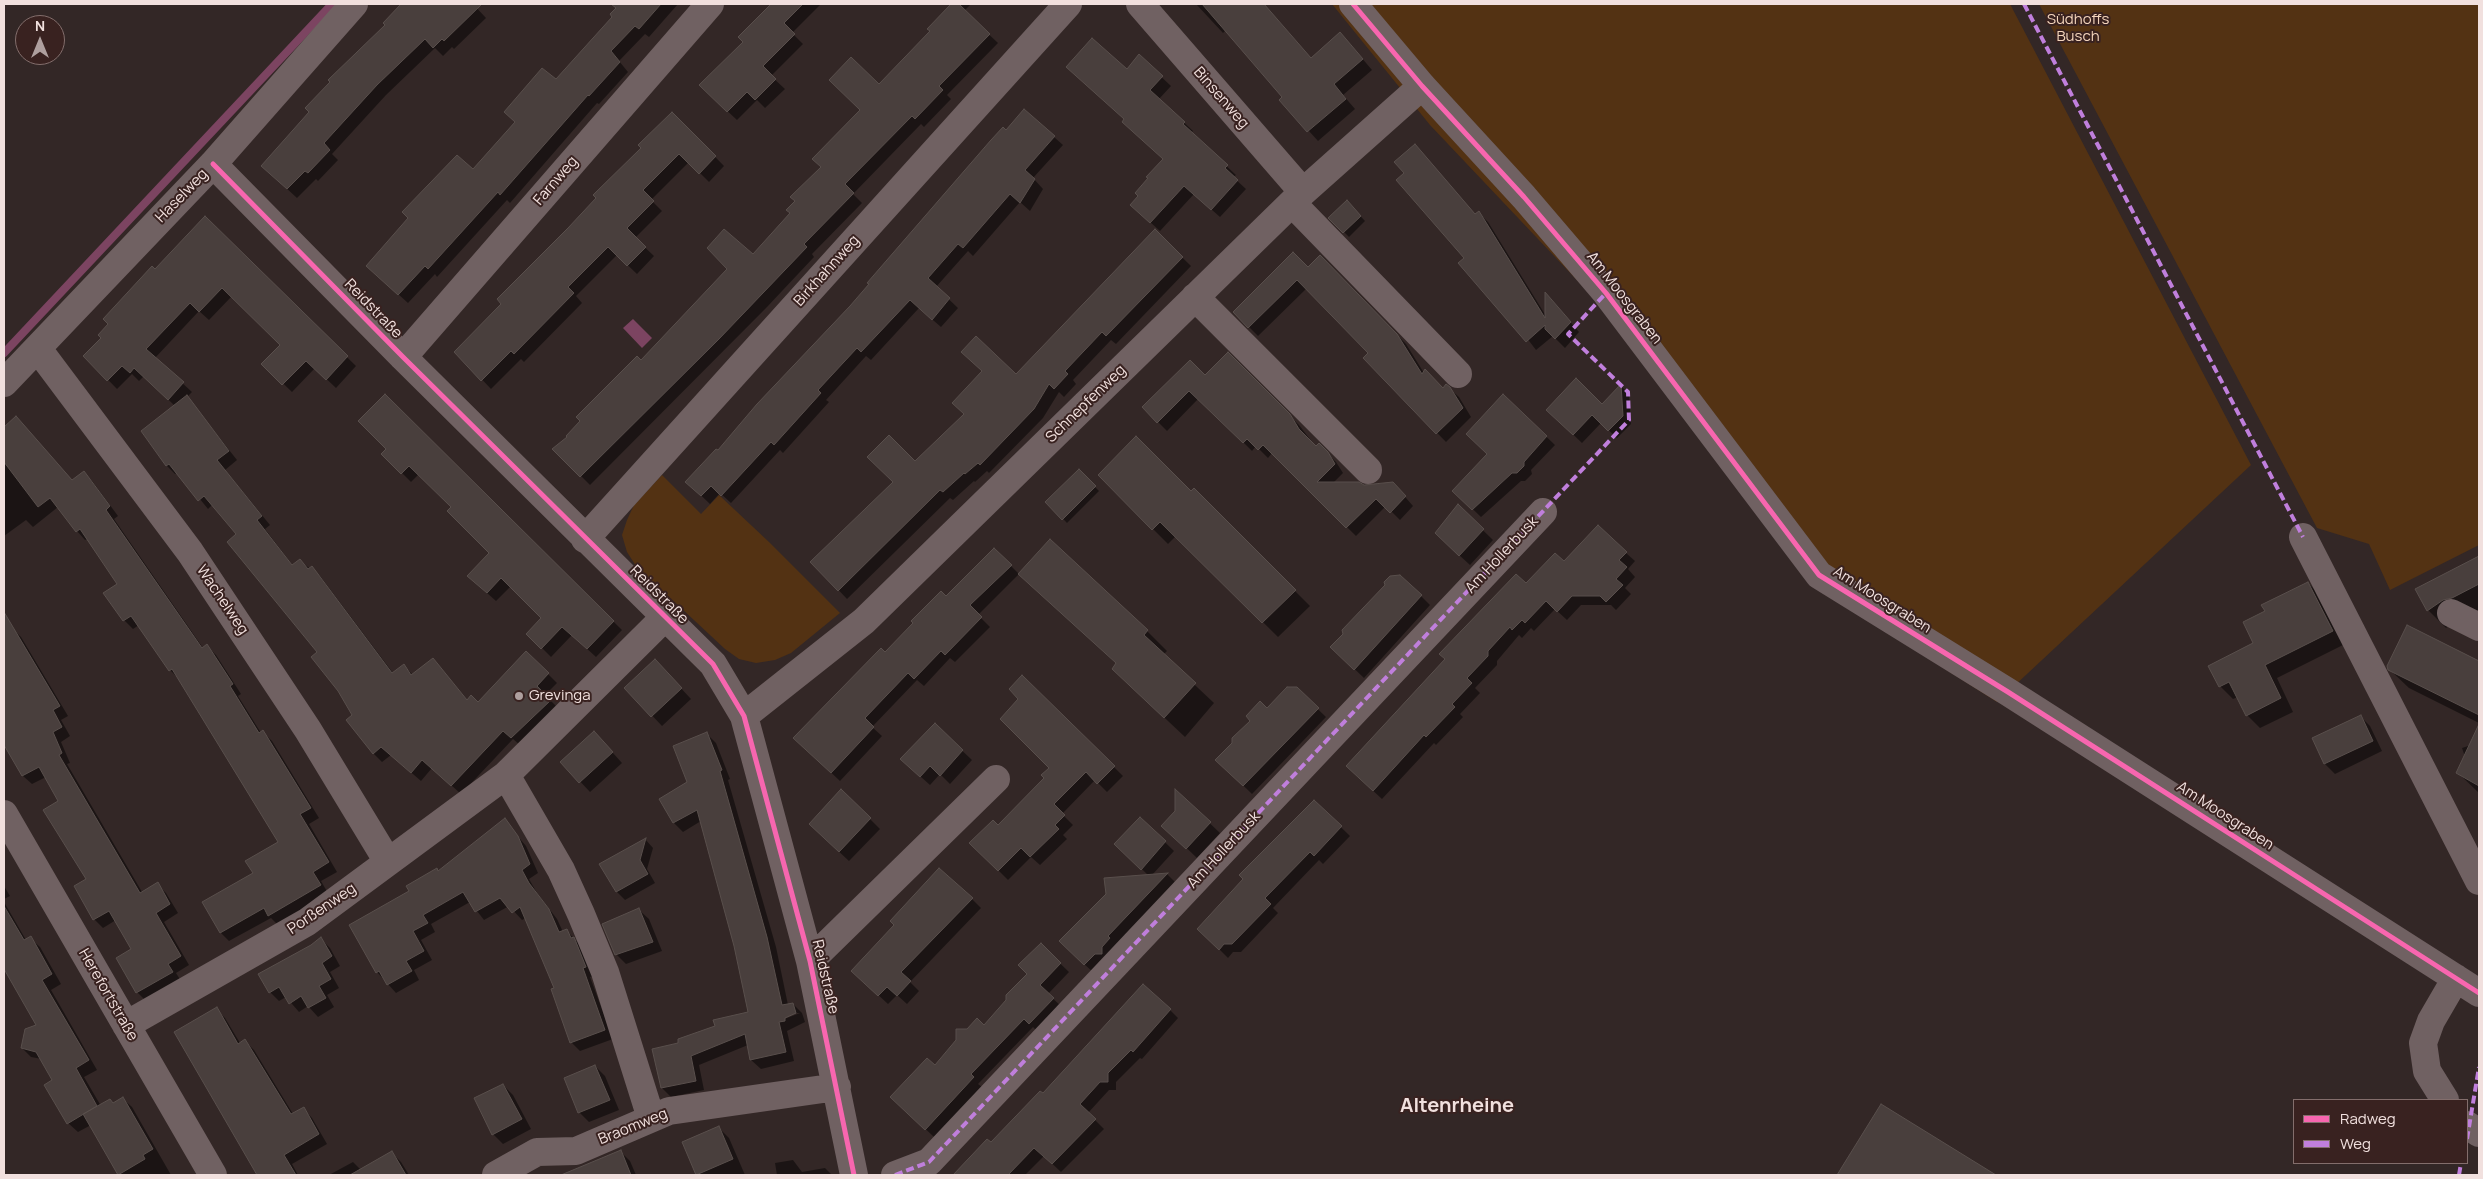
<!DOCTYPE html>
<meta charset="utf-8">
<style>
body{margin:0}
#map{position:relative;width:2483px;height:1179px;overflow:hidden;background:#332726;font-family:Manrope,sans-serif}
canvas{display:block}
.frame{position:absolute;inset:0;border:5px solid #f1e0de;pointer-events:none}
.legend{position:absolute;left:2293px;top:1099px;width:175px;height:65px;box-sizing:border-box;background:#392220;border:1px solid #836e6c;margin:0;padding:6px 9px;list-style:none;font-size:15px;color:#f1e0de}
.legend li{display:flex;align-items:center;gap:10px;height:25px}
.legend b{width:25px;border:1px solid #836e6c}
.north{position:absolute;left:15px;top:15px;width:50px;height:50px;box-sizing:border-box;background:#392220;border:1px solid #836e6c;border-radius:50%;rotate:0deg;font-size:14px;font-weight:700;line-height:20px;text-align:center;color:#f1e0de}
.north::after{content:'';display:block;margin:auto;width:18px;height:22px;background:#ae9f9e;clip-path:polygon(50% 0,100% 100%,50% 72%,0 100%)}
</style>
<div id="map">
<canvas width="2483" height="1179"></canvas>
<div class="frame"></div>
<ul class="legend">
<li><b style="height:6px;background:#f766af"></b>Radweg</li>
<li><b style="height:6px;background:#c07fdc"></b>Weg</li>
</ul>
<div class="north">N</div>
</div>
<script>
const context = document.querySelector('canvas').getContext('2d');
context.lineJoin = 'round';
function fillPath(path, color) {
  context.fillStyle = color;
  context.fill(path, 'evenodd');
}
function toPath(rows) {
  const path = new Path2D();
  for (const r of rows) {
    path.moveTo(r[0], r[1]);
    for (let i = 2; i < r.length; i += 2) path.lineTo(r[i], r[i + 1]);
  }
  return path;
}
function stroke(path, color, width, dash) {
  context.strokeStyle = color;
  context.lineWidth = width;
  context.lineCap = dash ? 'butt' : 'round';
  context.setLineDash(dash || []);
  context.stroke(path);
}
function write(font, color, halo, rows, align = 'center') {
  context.font = font + ' Manrope,sans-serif';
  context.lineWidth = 4;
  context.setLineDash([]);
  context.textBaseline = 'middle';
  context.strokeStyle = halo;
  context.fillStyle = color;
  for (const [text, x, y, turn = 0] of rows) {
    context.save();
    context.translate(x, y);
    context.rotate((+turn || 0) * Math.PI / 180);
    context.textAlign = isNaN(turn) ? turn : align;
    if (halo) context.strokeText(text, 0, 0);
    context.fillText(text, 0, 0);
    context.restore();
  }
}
const green = toPath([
 [1332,4,2010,4,2251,465,1997,702,1811,584,1592,296,1430,125],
 [2039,4,2479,4,2479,545,2390,590,2369,544,2317,528],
 [662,475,701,514,719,495,769,542,840,613,791,653,775,660,756,663,739,659,725,649,636,566,627,552,622,535,627,520,634,505]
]);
const water = toPath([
 [633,319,652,338,642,348,623,328]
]);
const shadow = toPath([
 [403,4,473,4,486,18,454,49,452,47,443,56,435,48,386,95,332,154,338,160,318,181,316,179,297,198,272,175,386,25,384,23],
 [621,4,678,4,649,37,645,34,619,61,628,72,599,104,597,103,510,203,507,200,437,277,435,274,408,303,377,275,556,81,614,17,611,14],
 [773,4,821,4,792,33,803,44,771,76,785,89,765,108,757,100,737,120,709,94,744,42,740,37],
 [953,4,971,4,964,11,998,43,947,95,951,99,924,127,921,124,853,194,862,203,812,254,814,257,767,307,590,485,554,449,569,437,641,361,753,256,792,213,879,86,932,31,929,29],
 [1196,4,1260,4,1279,21,1311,59,1350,44,1372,70,1343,95,1355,109,1318,141,1281,100,1284,98,1226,30,1223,33],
 [1139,56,1171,86,1159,99,1193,131,1191,133,1236,175,1233,177,1246,189,1220,217,1194,194,1160,231,1140,213,1139,196,1164,159,1127,70],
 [672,113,724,166,709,182,689,162,651,200,662,211,635,238,654,256,637,274,617,255,576,296,582,303,524,362,521,359,491,389,456,352,503,304],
 [1006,131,1054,137,1063,145,1033,178,1043,189,1030,211,1020,202,973,256,968,251,936,287,958,308,941,327,919,308,871,360,866,356,826,400,829,402,783,453,780,450,731,503,720,493,710,504,687,482,718,452,851,307],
 [1347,202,1365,221,1349,237,1330,218],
 [1479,213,1488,222,1546,316,1554,303,1579,332,1565,348,1553,336,1536,350,1466,258],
 [205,218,356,366,336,388,315,368,292,392,263,364,281,345,232,296,209,320,199,311,155,358,192,392,187,397,237,460,225,470,270,525,265,529,293,566,300,561,320,576,393,673,403,665,413,675,433,659,468,701,478,704,548,674,557,683,545,695,559,709,521,746,513,739,461,794,432,768,421,781,391,755,382,762,373,753,318,652,238,534,213,504,208,509,178,472,175,474,167,466,175,406,144,376,139,381,132,374,117,389,85,356,102,338,155,270],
 [1155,231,1191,266,1116,344,1111,340,1073,380,1076,384,1064,397,1059,392,1043,418,989,473,987,471,975,482,974,481,953,500,950,498,847,599,812,562,915,463,1016,376],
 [1320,256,1406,344,1424,373,1443,389,1449,388,1459,397,1471,417,1446,442,1364,358,1370,353,1307,288,1258,336,1234,312,1308,269],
 [1228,354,1299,425,1316,447,1319,445,1336,462,1343,473,1333,483,1359,483,1372,486,1378,483,1393,483,1413,506,1400,520,1386,506,1356,536,1272,453,1268,458,1256,446,1252,451,1199,398,1167,431,1143,407,1205,377],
 [1621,386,1629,394,1631,424,1617,438,1601,423,1582,443,1556,418,1602,405],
 [385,396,622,630,596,657,572,635,551,657,528,634,543,618,511,586,496,601,478,585,490,553,452,507,419,474,411,482,383,454,388,449],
 [1504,396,1555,445,1531,470,1532,474,1525,481,1521,481,1481,517,1454,491,1489,454],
 [16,418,72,481,84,472,92,481,118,516,114,519,203,648,207,646,216,655,241,694,238,696,261,733,263,732,272,741,319,818,309,824,337,872,321,881,329,895,278,925,271,918,229,941,220,932,254,873,280,842,179,679,170,670,139,625,133,629,124,620,119,584,88,539,85,540,77,531,58,507,33,527,26,520,4,536,4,428],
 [1079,471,1099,491,1067,523,1047,502],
 [1099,475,1191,493,1194,490,1310,606,1278,637,1176,536,1168,544],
 [1458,506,1493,540,1470,565,1446,543],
 [994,549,1019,574,1147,631,1167,651,1163,655,1214,703,1185,737,1134,689,1117,664,1019,574,978,615,990,627,955,662,950,658,924,686,917,680,872,727,882,736,840,781,803,746,885,653,946,598],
 [1626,553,1635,561,1628,569,1635,577,1625,588,1631,594,1616,610,1611,605,1581,605,1567,620,1555,609,1534,631,1531,628,1522,638,1519,635,1497,661,1497,665,1475,688,1480,693,1460,714,1463,717,1436,745,1434,743,1382,799,1356,775,1526,585,1564,563],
 [2479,557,2479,610,2461,617,2446,628,2428,610,2417,590],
 [2308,583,2321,596,2345,644,2277,678,2293,712,2260,728,2247,715,2238,697,2233,699,2220,686,2255,643,2266,612],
 [1421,596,1430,605,1364,678,1341,656],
 [12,628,21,637,68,716,61,720,70,736,61,742,70,763,67,764,142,892,157,884,166,893,178,913,164,922,189,965,176,973,181,981,146,1001,137,992,133,949,116,920,103,928,94,919,87,879,60,802,46,777,32,784,23,776,4,742,4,633],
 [2475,660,2479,665,2479,723,2409,688,2389,669],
 [665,671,691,699,662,726,626,688],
 [1023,677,1123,776,1107,792,1095,780,1062,814,1073,825,1063,835,1067,839,1040,865,1031,857,1008,880,971,843,998,827,1046,778,1050,768,1020,699],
 [1297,689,1326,717,1252,794,1217,760,1267,709],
 [2360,716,2370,726,2382,751,2335,774,2325,764,2313,739],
 [935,725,972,760,950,784,940,774,930,785,911,768],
 [2479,728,2479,793,2457,772,2465,757,2462,748,2471,745],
 [707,734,716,743,730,779,728,780,776,947,788,1005,793,1004,802,1013,805,1022,787,1031,794,1061,761,1069,751,1060,748,1045,699,1065,704,1090,671,1097,662,1088,654,1050,680,1044,750,1013,736,946,701,821,683,832,674,823],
 [793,1013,800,1013,779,1021,778,1019],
 [604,743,622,763,590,792,562,762],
 [1177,792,1220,833,1197,858,1173,835],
 [1314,801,1350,836,1323,864,1319,860,1273,908,1278,913,1241,952,1233,952,1228,958,1199,929],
 [1140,818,1174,851,1152,875,1167,874,1177,884,1095,974,1070,951,1149,876,1116,844],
 [870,819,880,829,849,861,820,834],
 [504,820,526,846,538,873,529,879,537,893,557,919,563,932,566,930,582,947,594,976,590,977,613,1039,580,1051,571,1042,556,989,526,918,522,920,509,906,484,920,470,902,431,924,435,932,421,940,432,960,414,970,419,980,396,993,377,972,411,892],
 [645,839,653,848,647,869,655,883,625,900,617,892,601,864],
 [4,886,10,896,4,899],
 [972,899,981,908,910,982,919,991,907,1004,897,995,888,1004,862,980],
 [4,902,26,940,30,938,40,947,61,984,51,990,97,1070,84,1077,101,1106,113,1104,123,1099,132,1107,171,1175,120,1175,91,1125,78,1132,68,1123,54,1080,42,1059,31,1057,22,1048,38,1026,4,967],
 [639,910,649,919,662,951,626,964,616,954],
 [321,939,330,948,340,966,330,972,339,988,327,995,334,1007,318,1017,308,1006,299,1012,286,997,279,1001,270,992],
 [1041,945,1069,972,1048,994,1062,1007,1038,1032,1033,1027,978,1084,982,1087,934,1137,900,1105,935,1067,984,1027,1028,974],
 [216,1009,225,1018,240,1043,245,1041,254,1050,293,1114,303,1108,312,1118,327,1144,292,1164,298,1175,259,1175,176,1032],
 [1170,1010,1178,1018,1142,1059,1140,1058,1116,1082,1116,1090,1109,1090,1088,1113,1104,1129,1061,1172,1044,1156,1025,1175,959,1175,957,1173,991,1144,1043,1095],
 [595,1066,605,1076,619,1110,589,1122,579,1112],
 [503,1085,513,1095,531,1129,503,1144,493,1134],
 [1881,1106,1994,1175,1842,1175,1840,1173],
 [719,1128,729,1138,745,1175,698,1175,684,1143],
 [620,1151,630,1161,636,1175,598,1175,593,1163],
 [392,1153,401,1162,409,1175,329,1175,353,1162,361,1170],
 [793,1160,802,1172,825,1168,832,1175,777,1175,775,1163]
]);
const stream = toPath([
 [4,353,332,4]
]);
const building = toPath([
 [401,4,482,4,444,41,442,39,433,48,425,39,377,85,324,143,330,150,308,173,305,171,287,189,261,166,309,112,305,108,330,82,328,80,385,25,383,23,401,4],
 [611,4,661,4,639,29,635,26,611,51,620,62,589,96,588,95,500,195,498,192,428,269,425,266,398,295,366,266,408,218,402,212,457,155,473,169,515,122,504,112,542,68,556,79,612,17,610,14,616,8,611,4],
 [771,4,803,4,784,23,795,34,763,66,776,79,755,100,747,92,727,112,699,85,743,42,738,37,771,4],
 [951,4,959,4,990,34,939,86,943,90,915,119,912,116,845,184,854,193,804,244,807,247,719,339,580,477,552,449,567,437,566,436,580,421,576,417,637,356,641,360,727,269,707,248,724,229,753,254,790,213,786,210,795,201,790,197,821,167,812,159,860,110,829,80,851,57,879,84,930,31,927,29,951,4],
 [1202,4,1264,4,1311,58,1340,32,1363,59,1334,84,1346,99,1307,132,1279,100,1282,97,1202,4],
 [1092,38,1127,69,1139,54,1163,76,1150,90,1185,122,1183,124,1228,165,1225,168,1238,180,1211,210,1184,186,1150,223,1130,205,1138,196,1135,193,1148,178,1146,177,1163,159,1122,122,1124,119,1066,67,1092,38],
 [1024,109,1055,136,1025,170,1035,179,1020,203,1010,194,963,248,958,244,928,278,950,298,932,320,910,300,861,352,857,348,818,390,821,393,774,445,771,442,721,496,711,486,701,496,685,482,716,449,718,450,757,404,850,306,869,284,867,283,991,140,1003,127,1006,130,1024,109],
 [672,112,716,156,699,174,679,154,643,190,654,201,627,228,646,247,627,266,608,247,568,287,574,293,514,354,511,351,481,381,454,352,501,304,497,299,568,228,596,198,593,195,641,148,638,145,672,112],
 [1415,144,1475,214,1479,211,1545,318,1545,292,1571,322,1555,339,1545,329,1545,325,1526,342,1458,263,1464,258,1396,180,1404,173,1394,162,1415,144],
 [1347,200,1361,216,1343,233,1328,218,1347,200],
 [205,216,348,356,326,380,306,361,282,385,261,364,280,345,222,288,199,312,190,303,146,349,184,382,168,400,134,368,130,373,122,366,107,381,83,356,101,338,98,335,108,324,103,319,152,266,155,269,205,216],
 [1155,229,1183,257,1106,336,1102,332,1065,371,1068,374,1054,389,1049,384,1034,409,980,465,978,463,965,474,964,473,943,492,940,490,838,591,810,562,893,482,867,457,889,435,915,461,964,414,952,403,982,371,961,352,976,336,1016,374,1155,229],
 [1293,252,1308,267,1320,255,1397,334,1422,374,1425,369,1443,388,1446,384,1450,387,1463,408,1436,434,1363,358,1368,353,1297,280,1248,328,1233,312,1293,252],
 [1228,352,1290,414,1299,429,1316,446,1319,443,1328,452,1335,464,1317,482,1359,482,1364,485,1393,482,1406,496,1390,513,1376,499,1346,528,1263,445,1258,450,1247,439,1243,443,1189,391,1157,423,1142,407,1190,360,1205,375,1228,352],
 [1576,378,1602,404,1621,384,1623,416,1608,431,1592,415,1573,435,1546,410,1576,378],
 [385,394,614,621,587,649,562,627,541,649,526,634,541,618,501,578,487,593,467,576,489,553,447,511,451,507,409,466,401,474,381,454,386,449,358,421,385,394],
 [1503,394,1547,436,1524,462,1524,466,1517,473,1512,473,1472,510,1452,491,1487,454,1466,434,1503,394],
 [187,395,229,451,217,460,262,516,257,520,292,565,300,559,308,569,312,566,392,673,404,664,411,675,433,658,467,700,471,695,478,702,526,651,549,673,537,686,551,700,511,738,503,731,451,786,422,760,411,773,381,747,373,754,346,720,352,715,338,691,311,657,317,652,227,542,236,534,204,496,198,501,169,464,166,466,141,431,187,395],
 [16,416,72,480,84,471,110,506,106,510,202,648,207,644,233,684,230,686,259,733,263,730,311,808,300,814,329,862,313,872,321,885,268,916,264,908,220,933,202,902,253,873,245,861,278,842,172,669,169,671,131,616,123,621,103,593,117,584,80,529,76,532,50,498,38,507,4,462,4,427,16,416],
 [1136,436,1191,491,1194,488,1296,590,1262,623,1160,522,1152,530,1098,475,1136,436],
 [1079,469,1096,486,1062,520,1045,502,1079,469],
 [1458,504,1484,529,1459,556,1435,533,1458,504],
 [1598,525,1627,552,1619,560,1627,567,1616,579,1623,585,1606,602,1600,596,1572,596,1557,612,1546,601,1525,623,1522,620,1512,630,1510,627,1488,651,1488,656,1467,678,1472,683,1452,704,1455,707,1426,737,1424,735,1373,791,1346,766,1445,659,1439,654,1516,574,1526,583,1555,553,1564,561,1598,525],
 [1050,539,1148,630,1144,635,1196,683,1164,718,1112,669,1116,663,1018,574,1050,539],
 [994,548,1012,565,970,605,982,617,945,655,941,651,914,679,908,673,865,718,874,727,831,773,793,738,881,648,885,652,913,623,911,621,941,591,946,596,994,548],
 [2479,556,2479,584,2452,598,2443,600,2427,611,2415,589,2479,556],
 [1400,575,1422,595,1354,670,1330,647,1343,634,1342,630,1385,585,1384,582,1390,576,1400,575],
 [2308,582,2333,631,2265,665,2281,698,2246,716,2229,682,2219,687,2208,666,2253,643,2243,622,2265,611,2261,605,2308,582],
 [4,612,60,706,53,710,62,727,53,732,62,753,59,755,140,893,158,882,170,904,156,913,181,956,168,964,173,972,136,993,116,958,131,949,109,911,93,920,74,886,86,879,43,810,58,801,39,767,22,776,4,745,4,612],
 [2407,625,2479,661,2479,715,2388,670,2387,666,2407,625],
 [655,659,682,688,651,717,624,688,655,659],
 [1022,675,1115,766,1097,784,1086,772,1054,804,1065,815,1055,825,1059,829,1030,857,1021,848,998,871,969,843,993,820,998,825,1044,778,1041,775,1049,768,1000,719,1018,699,1009,689,1022,675],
 [1287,687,1297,687,1319,708,1243,786,1215,760,1232,743,1232,738,1250,721,1246,716,1260,701,1267,708,1287,687],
 [2361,715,2373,741,2324,764,2312,738,2361,715],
 [935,723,963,750,940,776,930,766,920,777,900,759,935,723],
 [2479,724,2479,786,2456,773,2479,724],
 [594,731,613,752,579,783,560,762,594,731],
 [707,732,722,770,720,771,767,937,782,1005,793,1003,796,1013,785,1018,785,1021,779,1022,786,1052,750,1060,745,1034,691,1056,696,1081,661,1088,652,1049,678,1043,678,1039,715,1026,713,1020,748,1012,734,946,697,810,673,823,659,799,687,782,673,746,707,732],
 [841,789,871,818,839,852,809,824,841,789],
 [1175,789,1211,822,1186,849,1161,826,1175,811,1175,789],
 [1314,800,1342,826,1314,856,1310,852,1265,898,1271,904,1232,944,1224,944,1219,950,1197,929,1243,879,1239,875,1314,800],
 [1140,817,1166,841,1141,870,1114,844,1140,817],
 [505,818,518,836,530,864,522,870,529,883,549,909,559,932,567,929,571,938,574,937,586,967,583,968,605,1030,570,1043,551,989,554,988,520,907,512,913,500,898,475,912,463,892,423,915,428,923,413,931,424,951,406,961,412,971,387,985,379,971,376,973,349,925,409,891,406,886,437,868,438,871,505,818],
 [646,838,640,860,648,874,616,892,599,864,646,838],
 [939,868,973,898,901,972,911,981,897,996,887,987,878,996,851,971,894,925,890,921,939,868],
 [1168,873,1108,936,1110,938,1102,947,1102,954,1095,954,1084,965,1059,941,1106,894,1104,878,1168,873],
 [4,906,24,940,31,936,52,974,42,980,89,1060,76,1068,97,1106,67,1124,44,1085,52,1080,36,1052,21,1048,25,1029,36,1025,4,969,4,906],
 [639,908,653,942,615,955,602,924,639,908],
 [321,937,332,956,322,963,331,979,319,986,326,998,308,1008,301,996,289,1004,279,987,269,993,258,974,311,945,321,937],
 [1041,943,1061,963,1040,985,1054,998,1029,1024,1024,1019,971,1074,974,1077,925,1130,890,1097,927,1058,935,1065,956,1040,956,1029,967,1029,977,1018,984,1025,1006,1000,1006,995,1027,974,1018,965,1041,943],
 [1143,984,1171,1009,1133,1052,1131,1050,1108,1073,1108,1082,1100,1082,1080,1104,1096,1119,1052,1164,1034,1148,1008,1175,953,1175,987,1139,991,1142,1040,1091,1043,1093,1143,984],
 [217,1007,238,1044,245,1039,291,1114,304,1107,319,1134,284,1155,296,1175,257,1175,174,1032,217,1007],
 [595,1065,610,1100,578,1113,564,1078,595,1065],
 [503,1084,522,1119,492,1135,474,1098,503,1084],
 [123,1097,153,1149,143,1155,145,1159,118,1175,83,1114,110,1099,113,1103,123,1097],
 [1881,1104,1996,1175,1837,1175,1881,1104],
 [719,1126,733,1159,696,1175,682,1142,719,1126],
 [621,1150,631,1175,561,1175,621,1150],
 [392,1151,406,1175,350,1175,392,1151]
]);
const minor = toPath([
 [1140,4,1303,192],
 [1353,4,1422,86,1524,197,1606,293,1819,575,2008,692,2479,993],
 [213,164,403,357,713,664,744,716,810,961,854,1175],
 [1292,203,1458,374],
 [1195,297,1368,470],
 [38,349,190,552,308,730,388,862],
 [403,357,710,4],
 [4,383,213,164,354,4],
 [2303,537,2479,881],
 [585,539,1068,4],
 [2451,613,2479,627],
 [744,716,864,621,1303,192,1422,86],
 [506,775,561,870,581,914,605,972,651,1118],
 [4,814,213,1175],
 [810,961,996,779],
 [126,1025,307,922,506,775,664,618],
 [2445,1100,2427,1071,2423,1043,2431,1021,2456,978],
 [2467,1125,2479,1133],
 [496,1175,537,1152,576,1151,669,1111,837,1087],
 [895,1175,929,1162,1543,512]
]);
const quiet = toPath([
 [2024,4,2303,537],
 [2467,1139,2479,1067],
 [895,1175,929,1162,1629,420,1628,392,1568,334,1606,293],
 [2459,1175,2461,1163]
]);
const cycleway = toPath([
 [1353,4,1422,86,1524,197,1606,293,1819,575,2008,692,2479,993],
 [213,164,403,357,713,664,744,716,810,961,854,1175]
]);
const markers = [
 [519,696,5,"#ae9f9e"]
];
const parkNames = [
 ["Südhoffs",2078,20],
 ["Busch",2078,37]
];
const streetNames = [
 ["Binsenweg",1221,98,49],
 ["Farnweg",556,181,-49],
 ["Haselweg",182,196,-46],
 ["Birkhahnweg",827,271,-48],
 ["Am Moosgraben",1624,298,52],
 ["Reidstraße",373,309,46],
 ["Schnepfenweg",1086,404,-44],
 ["Am Hollerbusk",1502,555,-47],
 ["Reidstraße",659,595,45],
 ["Wachelweg",222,600,56],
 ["Am Moosgraben",1882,600,32],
 ["Am Moosgraben",2225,816,33],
 ["Am Hollerbusk",1224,850,-47],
 ["Porßenweg",322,909,-34],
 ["Reidstraße",825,977,77],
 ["Herefortstraße",108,995,60],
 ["Braomweg",633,1127,-22]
];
const poiNames = [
 ["Grevinga",529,696]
];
const districtNames = [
 ["Altenrheine",1457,1106]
];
fillPath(green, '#533213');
fillPath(water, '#7c4461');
fillPath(shadow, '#0007');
stroke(stream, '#7c4461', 8);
fillPath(building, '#493f3d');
stroke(building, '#594f4c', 1);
stroke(minor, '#706162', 28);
stroke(quiet, '#c07fdc', 4, [8, 4]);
stroke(cycleway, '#f766af', 5);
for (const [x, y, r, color] of markers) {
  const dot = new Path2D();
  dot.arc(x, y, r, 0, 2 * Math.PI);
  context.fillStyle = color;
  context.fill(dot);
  stroke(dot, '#392220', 2);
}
write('15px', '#f4d5bc', '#392220', parkNames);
write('15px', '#f1e0de', '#392220', streetNames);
write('15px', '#f1e0de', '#392220', poiNames, 'left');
write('bold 20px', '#f1e0de', '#392220', districtNames);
</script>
